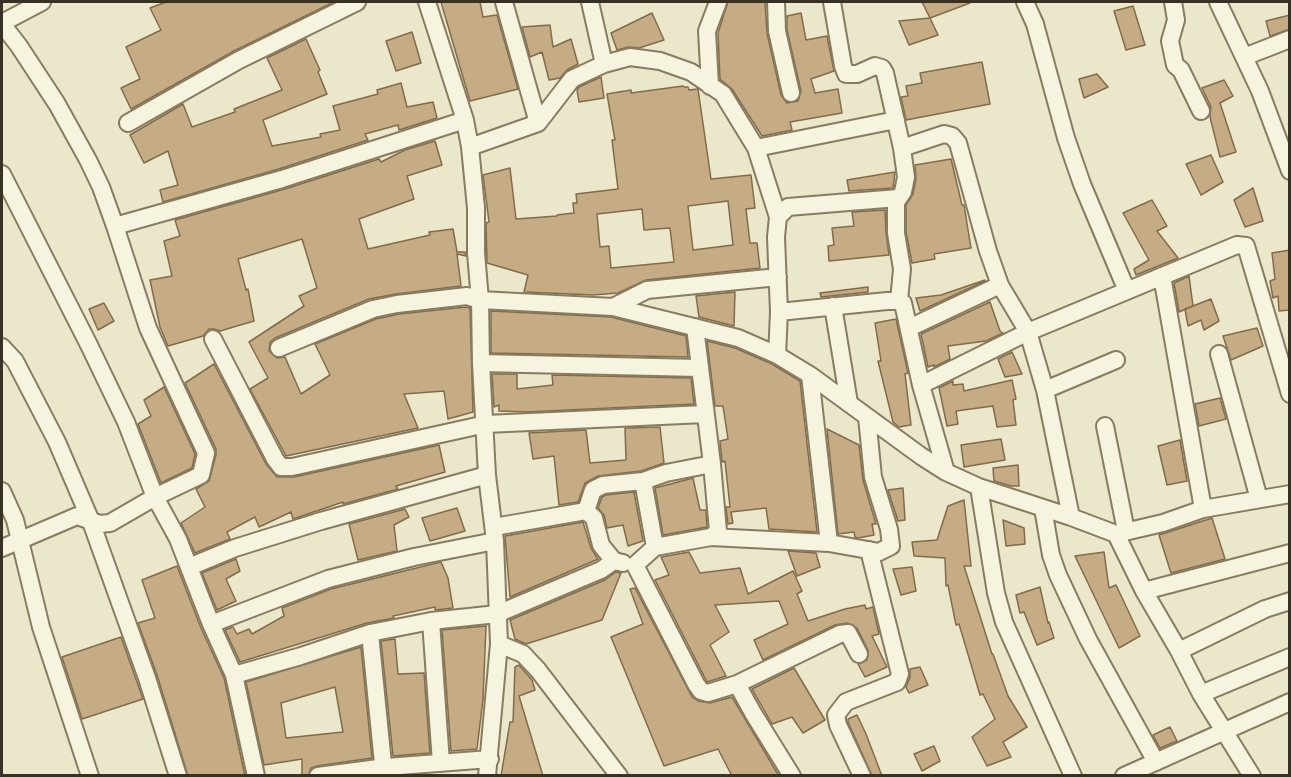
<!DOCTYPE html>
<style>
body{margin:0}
#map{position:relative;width:1291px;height:777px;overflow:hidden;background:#ebe7cb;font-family:Bitter,serif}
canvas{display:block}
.frame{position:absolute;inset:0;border:3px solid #393123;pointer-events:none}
</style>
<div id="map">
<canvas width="1291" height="777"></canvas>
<div class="frame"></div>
</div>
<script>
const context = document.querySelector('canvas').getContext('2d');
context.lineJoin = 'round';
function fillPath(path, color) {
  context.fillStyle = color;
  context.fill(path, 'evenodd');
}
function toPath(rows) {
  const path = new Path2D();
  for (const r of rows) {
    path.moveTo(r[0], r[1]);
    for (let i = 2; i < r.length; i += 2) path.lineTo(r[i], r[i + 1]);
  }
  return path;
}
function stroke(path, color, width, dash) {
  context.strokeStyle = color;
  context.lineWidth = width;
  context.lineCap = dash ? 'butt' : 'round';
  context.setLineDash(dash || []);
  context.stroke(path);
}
const building = toPath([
 [166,2,334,2,234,51,131,109,121,88,140,79,126,47,161,30,150,8,166,2],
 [441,2,480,2,483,17,497,15,518,89,470,101,441,2],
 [728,2,765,2,767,33,781,95,787,103,798,101,801,91,787,30,787,16,801,13,806,40,827,36,834,71,811,79,815,93,838,89,842,113,790,122,792,130,762,136,732,89,720,79,718,33,728,2],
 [922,2,970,2,970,3,930,18,922,2],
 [1133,6,1145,45,1126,50,1114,11,1133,6],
 [652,13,664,40,639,48,628,47,617,50,611,33,652,13],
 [1290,15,1290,29,1270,36,1266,21,1290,15],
 [930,18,938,35,909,45,899,21,930,18],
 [550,25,553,47,571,39,578,64,567,70,560,78,549,80,542,52,530,57,522,27,550,25],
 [412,32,421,63,396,71,386,41,412,32],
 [306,39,320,70,318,72,327,94,263,120,272,146,321,137,320,134,340,130,333,106,378,94,377,90,401,83,407,107,433,102,437,118,399,130,398,125,365,134,368,140,279,169,163,202,160,190,178,185,168,151,144,163,130,135,183,104,192,127,235,112,234,109,282,90,267,58,306,39],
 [982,62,990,104,906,120,901,97,908,96,906,86,922,83,920,73,982,62],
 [1097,74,1108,87,1084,98,1079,79,1097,74],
 [601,77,604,98,579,102,577,90,579,87,601,77],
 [1224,80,1233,96,1220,103,1236,152,1220,157,1210,117,1211,107,1202,88,1224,80],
 [683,86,684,87,688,87,689,90,698,89,711,179,751,175,755,208,746,209,750,243,757,243,760,268,646,280,618,293,593,295,524,292,528,275,487,263,486,223,489,222,483,175,510,168,516,219,557,216,557,215,574,213,573,203,577,203,576,194,618,189,612,140,615,140,607,94,631,90,631,93,683,86],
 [728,201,733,245,693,250,688,206,728,201],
 [642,209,644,230,670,228,674,262,611,268,609,246,600,247,597,214,642,209],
 [435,141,442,165,407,176,414,199,359,219,368,249,430,235,429,232,453,229,457,252,465,252,466,256,457,254,461,286,396,294,369,299,275,338,270,342,269,351,277,358,285,357,301,394,330,375,315,344,376,319,399,314,466,307,470,308,473,412,448,419,444,391,404,394,418,428,286,456,250,389,268,378,249,342,304,306,299,296,317,288,302,239,238,259,246,290,248,289,254,321,220,331,214,329,209,329,203,336,168,346,160,327,150,280,172,276,164,241,180,236,175,220,285,189,379,159,381,162,405,150,435,141],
 [1211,155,1223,182,1201,195,1186,164,1211,155],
 [951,159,962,205,964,205,971,248,934,254,935,259,912,263,906,232,906,205,913,194,916,179,915,165,951,159],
 [895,172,893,188,849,191,847,180,895,172],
 [1253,188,1263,221,1245,227,1234,200,1253,188],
 [1152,200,1167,226,1157,231,1178,258,1136,275,1134,269,1149,260,1123,213,1152,200],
 [885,210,886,233,889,255,829,261,828,246,834,245,832,228,854,226,852,212,885,210],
 [1290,250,1290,310,1279,311,1278,296,1273,298,1270,281,1275,279,1272,253,1290,250],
 [1189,276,1193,306,1179,312,1174,283,1189,276],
 [985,280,985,281,920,311,916,298,941,295,985,280],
 [868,287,868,292,821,297,820,293,868,287],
 [735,292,734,326,699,317,696,296,735,292],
 [1211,299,1219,321,1204,330,1201,320,1188,326,1185,309,1211,299],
 [990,302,1000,331,1003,333,986,341,948,346,950,359,934,367,934,365,928,367,921,334,990,302],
 [104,303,114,321,98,330,89,309,104,303],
 [491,311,611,317,686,336,688,357,491,353,491,311],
 [896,319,908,373,905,374,911,425,899,427,893,422,878,361,881,361,875,323,896,319],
 [1257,328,1263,346,1231,360,1223,336,1257,328],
 [707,341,735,348,772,364,800,381,817,532,769,529,766,508,731,512,733,523,728,524,726,507,730,507,725,461,722,462,720,441,728,439,723,406,715,406,707,341],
 [1012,352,1022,374,1005,377,998,359,1012,352],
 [214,364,266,464,277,477,294,477,439,445,445,472,396,486,398,489,343,504,343,502,293,519,291,512,259,527,255,517,227,532,230,539,195,553,181,523,205,507,196,489,209,481,216,455,216,449,185,383,214,364],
 [492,374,517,374,517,389,553,385,552,375,691,378,694,404,526,412,499,411,499,405,494,407,492,374],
 [1012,380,1016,399,1013,400,1016,425,997,427,993,406,956,411,958,424,947,426,939,388,953,381,953,385,963,384,964,391,1012,380],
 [164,387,195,454,192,468,161,483,138,424,151,416,144,400,164,387],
 [1220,398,1226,419,1199,426,1195,404,1220,398],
 [660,427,664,463,641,471,598,476,585,483,578,502,559,505,554,456,533,459,529,433,586,430,590,463,626,460,625,428,660,427],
 [827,429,859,445,863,480,876,524,872,524,874,535,858,538,855,537,854,532,838,534,827,429],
 [1001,439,1005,460,964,467,961,445,1001,439],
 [1180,440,1187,481,1167,485,1158,446,1180,440],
 [1018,465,1019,486,1011,486,994,481,993,468,1018,465],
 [693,478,700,510,706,510,707,527,663,535,655,488,693,478],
 [903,488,905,520,898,521,888,490,903,488],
 [634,492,643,541,628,546,623,525,607,528,604,515,598,508,602,497,606,495,634,492],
 [964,500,971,566,964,566,992,654,993,654,1008,696,1027,727,1003,742,1011,757,987,766,972,737,995,719,983,694,980,695,959,624,956,625,948,585,946,586,945,558,914,556,912,542,937,540,948,506,964,500],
 [457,508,465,531,430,541,422,518,457,508],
 [405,509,409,517,394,525,397,551,358,560,349,524,405,509],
 [1212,518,1225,559,1171,573,1159,535,1212,518],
 [1003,520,1024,528,1025,544,1006,546,1003,520],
 [583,522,591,548,598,559,510,597,505,536,583,522],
 [788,551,816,553,820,567,797,576,788,551],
 [689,552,700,573,740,568,748,594,793,571,802,591,797,594,808,621,845,609,865,605,866,609,873,607,879,634,872,636,887,667,865,677,858,664,867,660,868,650,857,628,847,623,835,625,763,660,754,640,788,624,779,601,715,605,729,632,710,645,726,676,707,682,655,580,669,575,661,557,689,552],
 [1104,552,1109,588,1116,585,1140,636,1119,648,1075,556,1104,552],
 [236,559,240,571,226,579,236,601,217,610,202,573,236,559],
 [441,562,448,578,453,608,435,610,435,607,393,616,394,618,367,623,240,662,225,630,233,627,237,634,249,629,252,634,284,616,282,608,331,589,441,562],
 [177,566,201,628,224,678,245,776,188,776,157,675,138,623,155,618,142,580,177,566],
 [912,567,916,591,901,595,893,569,912,567],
 [616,572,621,573,602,620,526,644,515,639,510,620,605,580,616,572],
 [1040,587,1048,623,1049,622,1054,638,1037,645,1024,612,1020,613,1016,595,1040,587],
 [635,588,692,697,698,701,710,703,732,697,779,776,732,776,718,749,664,766,611,637,643,624,630,589,635,588],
 [486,626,483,699,477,749,451,751,442,630,486,626],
 [121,637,143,699,82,719,62,657,121,637],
 [395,639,398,674,424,673,430,753,393,756,381,641,395,639],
 [361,647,372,758,317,766,311,768,308,776,302,776,302,759,264,765,246,682,361,647],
 [335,687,343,732,286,738,281,703,335,687],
 [519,665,532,680,535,690,519,696,543,776,501,776,510,722,513,722,515,667,519,665],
 [920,667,928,685,909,693,906,687,910,677,910,669,920,667],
 [794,668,825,720,803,733,792,717,772,724,752,689,794,668],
 [857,715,866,734,882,776,872,776,848,722,848,719,857,715],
 [1170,727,1177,741,1160,748,1153,735,1170,727],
 [934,746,940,761,922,771,914,754,934,746]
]);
const minor = toPath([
 [427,2,465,120,470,147,476,208,476,253,480,300,481,363,487,475,495,541,499,644,487,776],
 [504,2,538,123],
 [590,2,604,64],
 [776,2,777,31,791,93],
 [832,2,843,66,846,74,857,74,875,66,882,68,885,73,902,148,944,134,952,136,958,143,988,251,1000,285,1028,332,1045,390,1071,517],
 [1025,2,1035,24,1066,138,1082,184,1127,291],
 [1173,2,1176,20,1170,41,1175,65,1181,70,1201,111],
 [1218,2,1260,91,1290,171],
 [2,23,42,2],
 [2,24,19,46,57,104,88,160,101,187,115,226,148,328,206,453,201,475,155,497,110,523,100,524,77,516,2,548],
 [1244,57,1290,39],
 [710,86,707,31,718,2],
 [128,123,239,60,357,2],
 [470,147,538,123,572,79,604,64,630,57,660,61,691,72,723,94,756,148,778,217],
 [756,148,896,120],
 [2,174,89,345,126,422,155,497,178,539,211,624,234,675,256,776],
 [115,226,282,179,465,120],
 [1162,276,1203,509],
 [899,301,902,269,896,233,896,202,903,192,906,177,902,148],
 [833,306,849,403],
 [613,307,647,290,778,277],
 [779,312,887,301,899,301,903,303,921,385,946,472],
 [909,328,1000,285],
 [213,339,275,459,281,467,292,467,486,424,705,414],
 [2,347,15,361,57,442,90,519,147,678,178,776],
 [279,348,373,309,397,304,467,296,480,300,613,307,738,338,777,355,810,375,921,456,946,472,979,487,1071,517,1116,534,1144,591,1179,651,1201,694,1252,776],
 [1219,354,1259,499],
 [777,355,779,312,776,237,778,217,788,207,898,198],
 [481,363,699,368],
 [810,375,829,543],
 [921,385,1028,332,1237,245,1246,246,1290,394],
 [1045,390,1116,360],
 [1105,426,1126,531],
 [643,481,655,547],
 [979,487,996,593,1004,622,1073,776],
 [2,491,15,520,41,627,90,776],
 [1043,508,1051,555,1058,575,1088,639,1156,762],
 [586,511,593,490,603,485,643,481,666,473,712,464],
 [494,527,586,511,594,518,601,545,614,561,623,563],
 [1116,534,1163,523,1203,509,1290,494],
 [711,537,829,543,879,552,891,546,889,529,873,477,867,417],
 [635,565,655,547,711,537,718,531,712,464,695,327],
 [635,565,696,684,701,691,708,693,737,684],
 [189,567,235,548,321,521,487,475],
 [1144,591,1290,553],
 [431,621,441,763],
 [211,624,328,579,414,557,495,541],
 [370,633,383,764,386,767],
 [499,644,523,654,538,670,619,776],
 [1179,651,1265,609,1290,601],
 [234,675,301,656,370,633,431,621,497,614,601,570,614,561],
 [1201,694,1290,657],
 [318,776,386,767,490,759],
 [792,776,753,713,737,684,840,634,848,633,859,654],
 [862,776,838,725,836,715,846,702,897,682,900,674,869,550],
 [1124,776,1290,702]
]);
fillPath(building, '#c5ac85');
stroke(building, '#836b49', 1.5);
stroke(minor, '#877c61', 20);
stroke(minor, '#f6f4de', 16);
</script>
